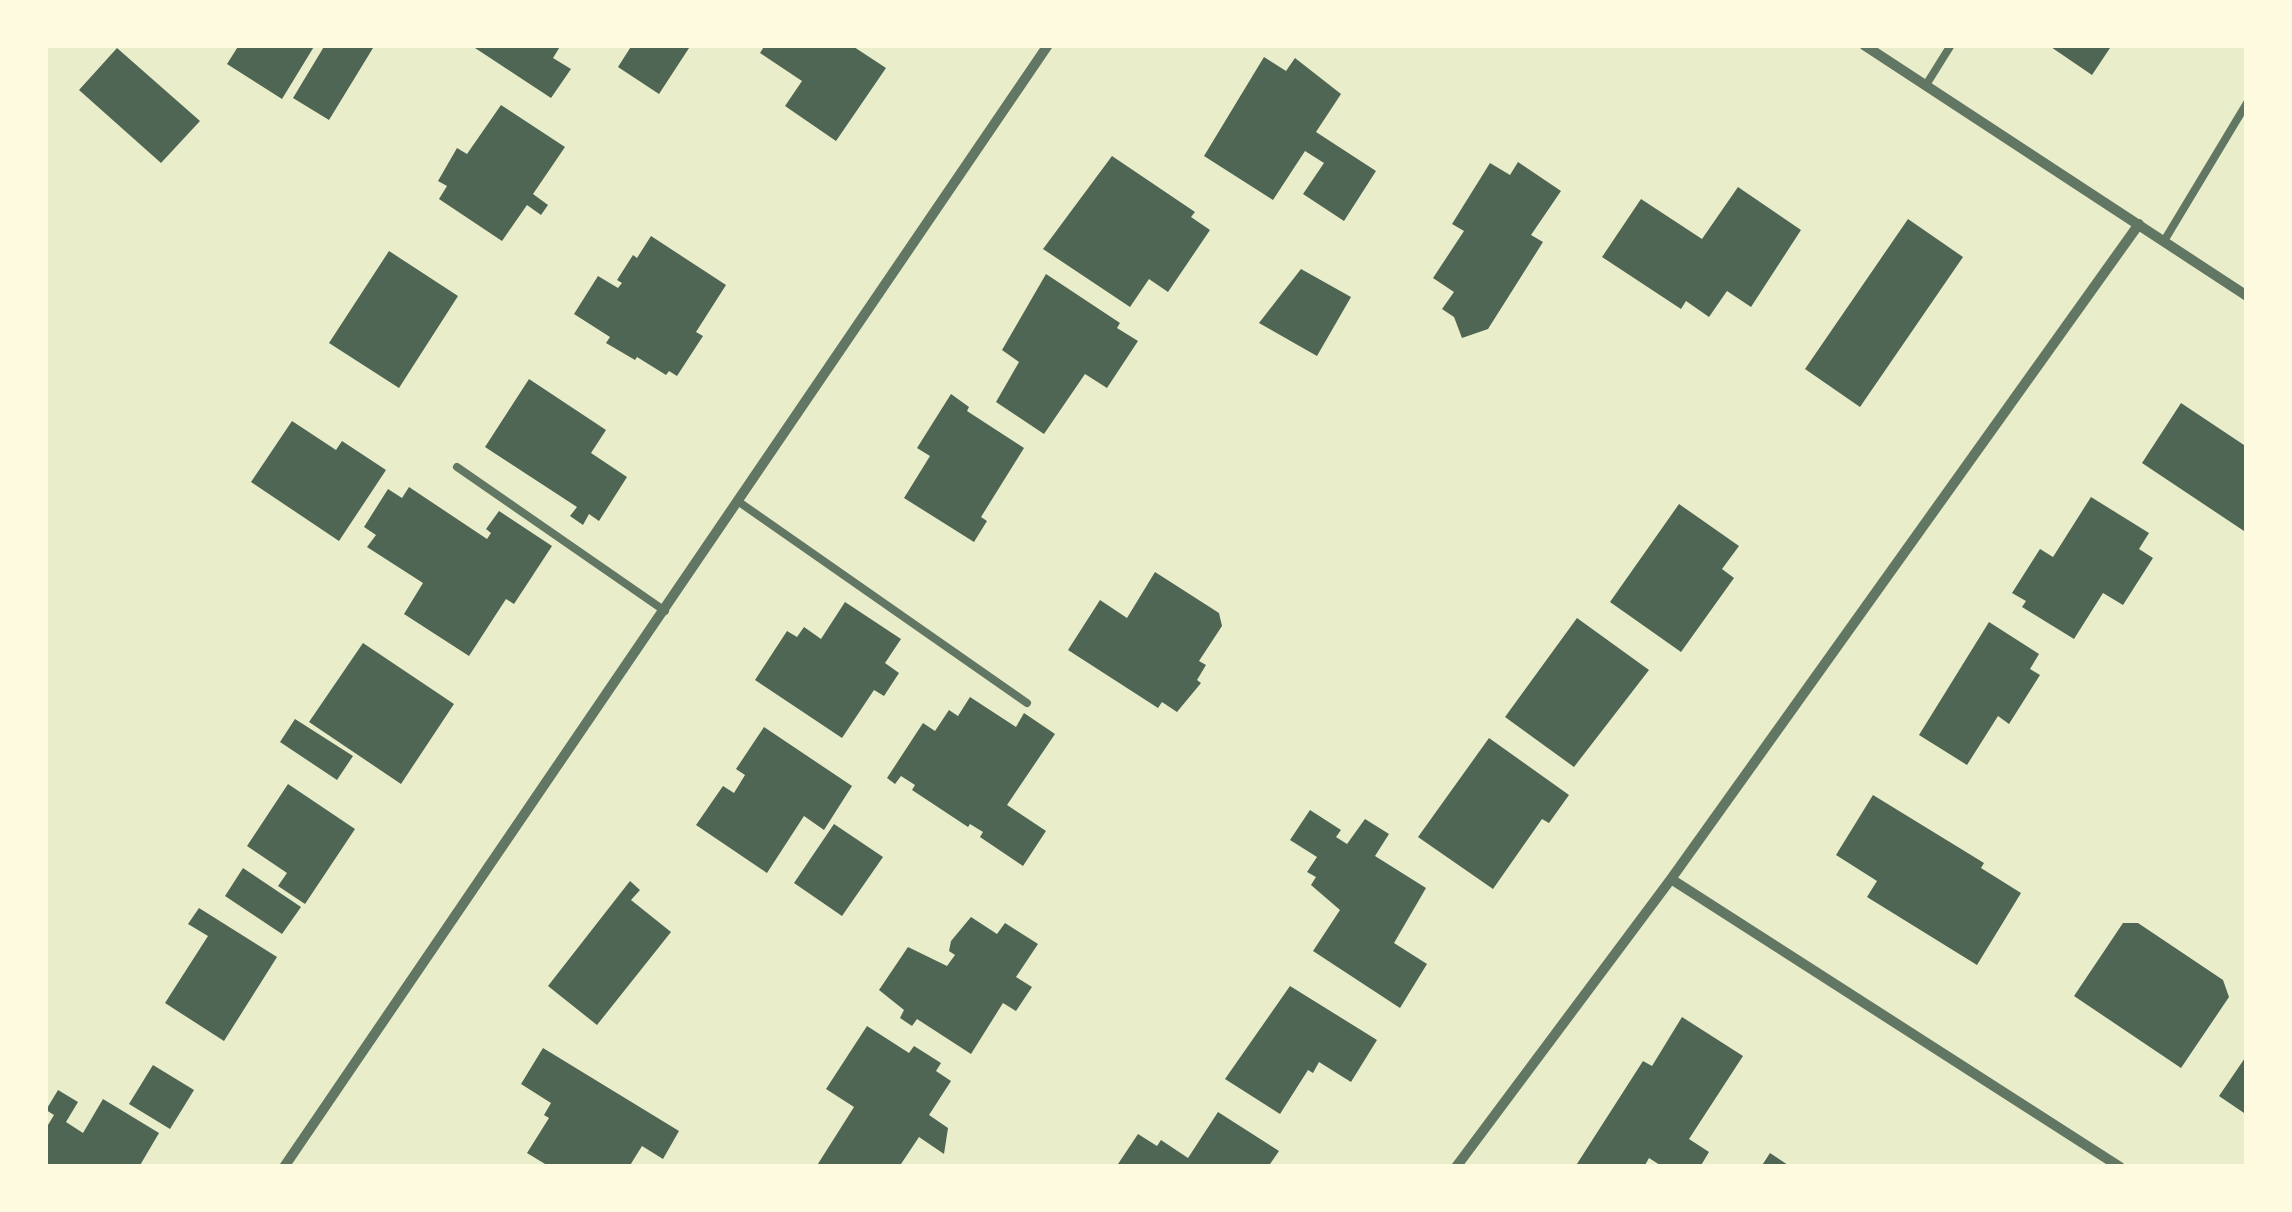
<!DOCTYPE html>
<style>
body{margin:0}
#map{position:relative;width:2292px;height:1212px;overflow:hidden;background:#e9edc9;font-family:Barlow,sans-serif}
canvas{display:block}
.frame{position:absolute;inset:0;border:48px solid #fefae0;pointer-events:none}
</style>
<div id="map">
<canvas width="2292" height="1212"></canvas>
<div class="frame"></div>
</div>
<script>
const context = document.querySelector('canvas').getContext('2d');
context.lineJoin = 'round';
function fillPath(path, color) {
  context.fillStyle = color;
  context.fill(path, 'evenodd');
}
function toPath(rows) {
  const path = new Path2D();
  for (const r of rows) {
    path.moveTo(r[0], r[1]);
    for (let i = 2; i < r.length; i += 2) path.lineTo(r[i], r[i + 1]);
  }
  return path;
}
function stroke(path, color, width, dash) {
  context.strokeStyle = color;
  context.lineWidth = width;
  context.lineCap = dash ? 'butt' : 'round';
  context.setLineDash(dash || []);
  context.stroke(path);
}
const building = toPath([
 [239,45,315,45,282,99,227,64],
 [325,45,373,48,329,120,293,98],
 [477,45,561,45,553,58,571,69,551,98,475,48],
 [632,45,691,45,659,94,618,67],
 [765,45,851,45,886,68,836,141,785,106,802,81,760,53],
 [2048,45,2112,45,2092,75],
 [117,48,200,121,161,163,79,90],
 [1264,57,1286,71,1295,58,1341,94,1316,132,1376,171,1344,221,1303,194,1324,163,1305,151,1273,200,1204,156],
 [501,105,565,147,533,194,548,205,541,215,527,205,502,241,439,199,447,186,438,181,457,148,467,154],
 [1112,156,1195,212,1191,217,1210,230,1168,292,1149,279,1130,307,1043,249],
 [1518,162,1561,191,1531,235,1543,242,1488,329,1462,338,1454,317,1442,309,1454,292,1433,278,1464,231,1452,224,1490,163,1510,175],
 [1738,187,1801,230,1751,307,1727,291,1709,317,1686,301,1681,309,1602,257,1641,199,1702,239],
 [1908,219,1963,257,1860,407,1805,369],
 [651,236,726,285,696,332,703,336,677,376,669,371,666,375,637,357,635,360,606,343,610,337,574,314,598,276,618,288,622,283,617,280,633,255,637,258],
 [389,251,458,296,399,388,329,343],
 [1301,269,1351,297,1317,356,1259,323],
 [1046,274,1120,323,1117,328,1138,341,1107,388,1085,374,1044,434,996,402,1019,362,1002,350],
 [529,379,606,430,591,453,627,477,599,521,589,514,583,525,570,516,577,507,485,447],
 [951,394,969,407,967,411,1024,448,981,517,987,521,974,542,904,498,930,456,917,448],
 [2181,403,2247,447,2247,533,2142,463],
 [292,421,336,450,342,441,386,470,339,541,251,482],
 [409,487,487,539,491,533,486,529,499,511,552,546,514,604,506,599,469,656,404,614,423,583,367,547,376,535,364,527,388,489,402,498],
 [2091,497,2149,533,2139,549,2153,558,2123,605,2103,593,2074,639,2022,607,2026,601,2012,593,2040,549,2053,557],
 [1679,504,1739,546,1722,569,1734,578,1681,652,1610,602],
 [1155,572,1219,613,1222,626,1199,661,1206,665,1197,680,1201,683,1177,712,1162,702,1158,708,1068,650,1100,600,1127,618],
 [845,602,901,639,885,663,899,673,884,696,874,690,842,738,755,680,787,631,797,637,804,627,821,639],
 [1577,618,1649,670,1574,767,1505,717],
 [1989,622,2039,654,2030,669,2040,675,2009,724,1998,716,1967,765,1919,735],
 [363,643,454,704,401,784,309,722],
 [970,697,1016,727,1024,713,1055,734,1007,805,1046,831,1023,866,980,837,983,832,970,824,968,827,912,790,915,785,901,776,895,784,887,778,923,723,935,731,949,710,958,716],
 [295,719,353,756,337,780,280,742],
 [764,727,852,786,824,830,804,816,767,873,696,825,723,786,734,793,745,775,736,769],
 [1489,738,1569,795,1549,823,1542,819,1493,889,1418,837],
 [288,784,355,829,305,904,278,886,287,873,247,846],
 [1873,795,1984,863,1981,868,2021,893,1977,965,1867,897,1877,881,1836,855],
 [1310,810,1341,830,1336,837,1347,844,1365,819,1389,834,1375,856,1426,888,1394,943,1427,964,1400,1008,1313,951,1340,910,1311,885,1316,877,1307,872,1317,857,1290,840],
 [834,824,883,857,842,916,794,883],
 [243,868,301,907,282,934,225,896],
 [630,881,640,890,631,900,671,932,597,1025,548,986],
 [199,908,277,957,224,1041,165,1003,208,936,188,924],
 [971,917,997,934,1005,923,1038,944,1016,977,1032,987,1016,1011,1003,1003,971,1054,917,1019,912,1026,900,1018,904,1010,879,990,908,947,947,966,955,955,949,951,951,941],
 [2123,923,2138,923,2223,980,2229,997,2181,1068,2074,996],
 [1290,986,1377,1040,1351,1082,1319,1062,1313,1073,1308,1070,1280,1114,1225,1079],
 [1682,1017,1743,1056,1689,1139,1709,1152,1700,1167,1663,1167,1649,1158,1644,1167,1575,1167,1643,1061,1652,1066],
 [867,1026,909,1053,914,1046,941,1063,936,1071,951,1081,929,1115,948,1128,944,1154,919,1137,899,1167,816,1167,854,1107,826,1089],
 [543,1048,679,1131,663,1159,642,1146,629,1167,550,1167,527,1153,549,1118,544,1115,551,1103,521,1084],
 [2247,1055,2247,1115,2219,1096],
 [153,1065,194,1090,170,1129,129,1104],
 [58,1090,78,1102,66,1122,83,1133,103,1099,159,1133,139,1167,45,1167,45,1130,54,1115,46,1110],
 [1218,1112,1279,1151,1268,1167,1116,1167,1138,1134,1157,1146,1161,1140,1188,1158],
 [1770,1153,1791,1167,1761,1167]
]);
const service = toPath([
 [1926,85,1951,45],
 [2164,241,2247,103],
 [457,467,665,611],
 [739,502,1027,703]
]);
const minor = toPath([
 [1864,45,2247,296],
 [1671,879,2120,1167],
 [284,1167,1048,45],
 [1456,1167,1671,879,2139,224]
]);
fillPath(building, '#4f6655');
stroke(service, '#617663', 8);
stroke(minor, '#617663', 10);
</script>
